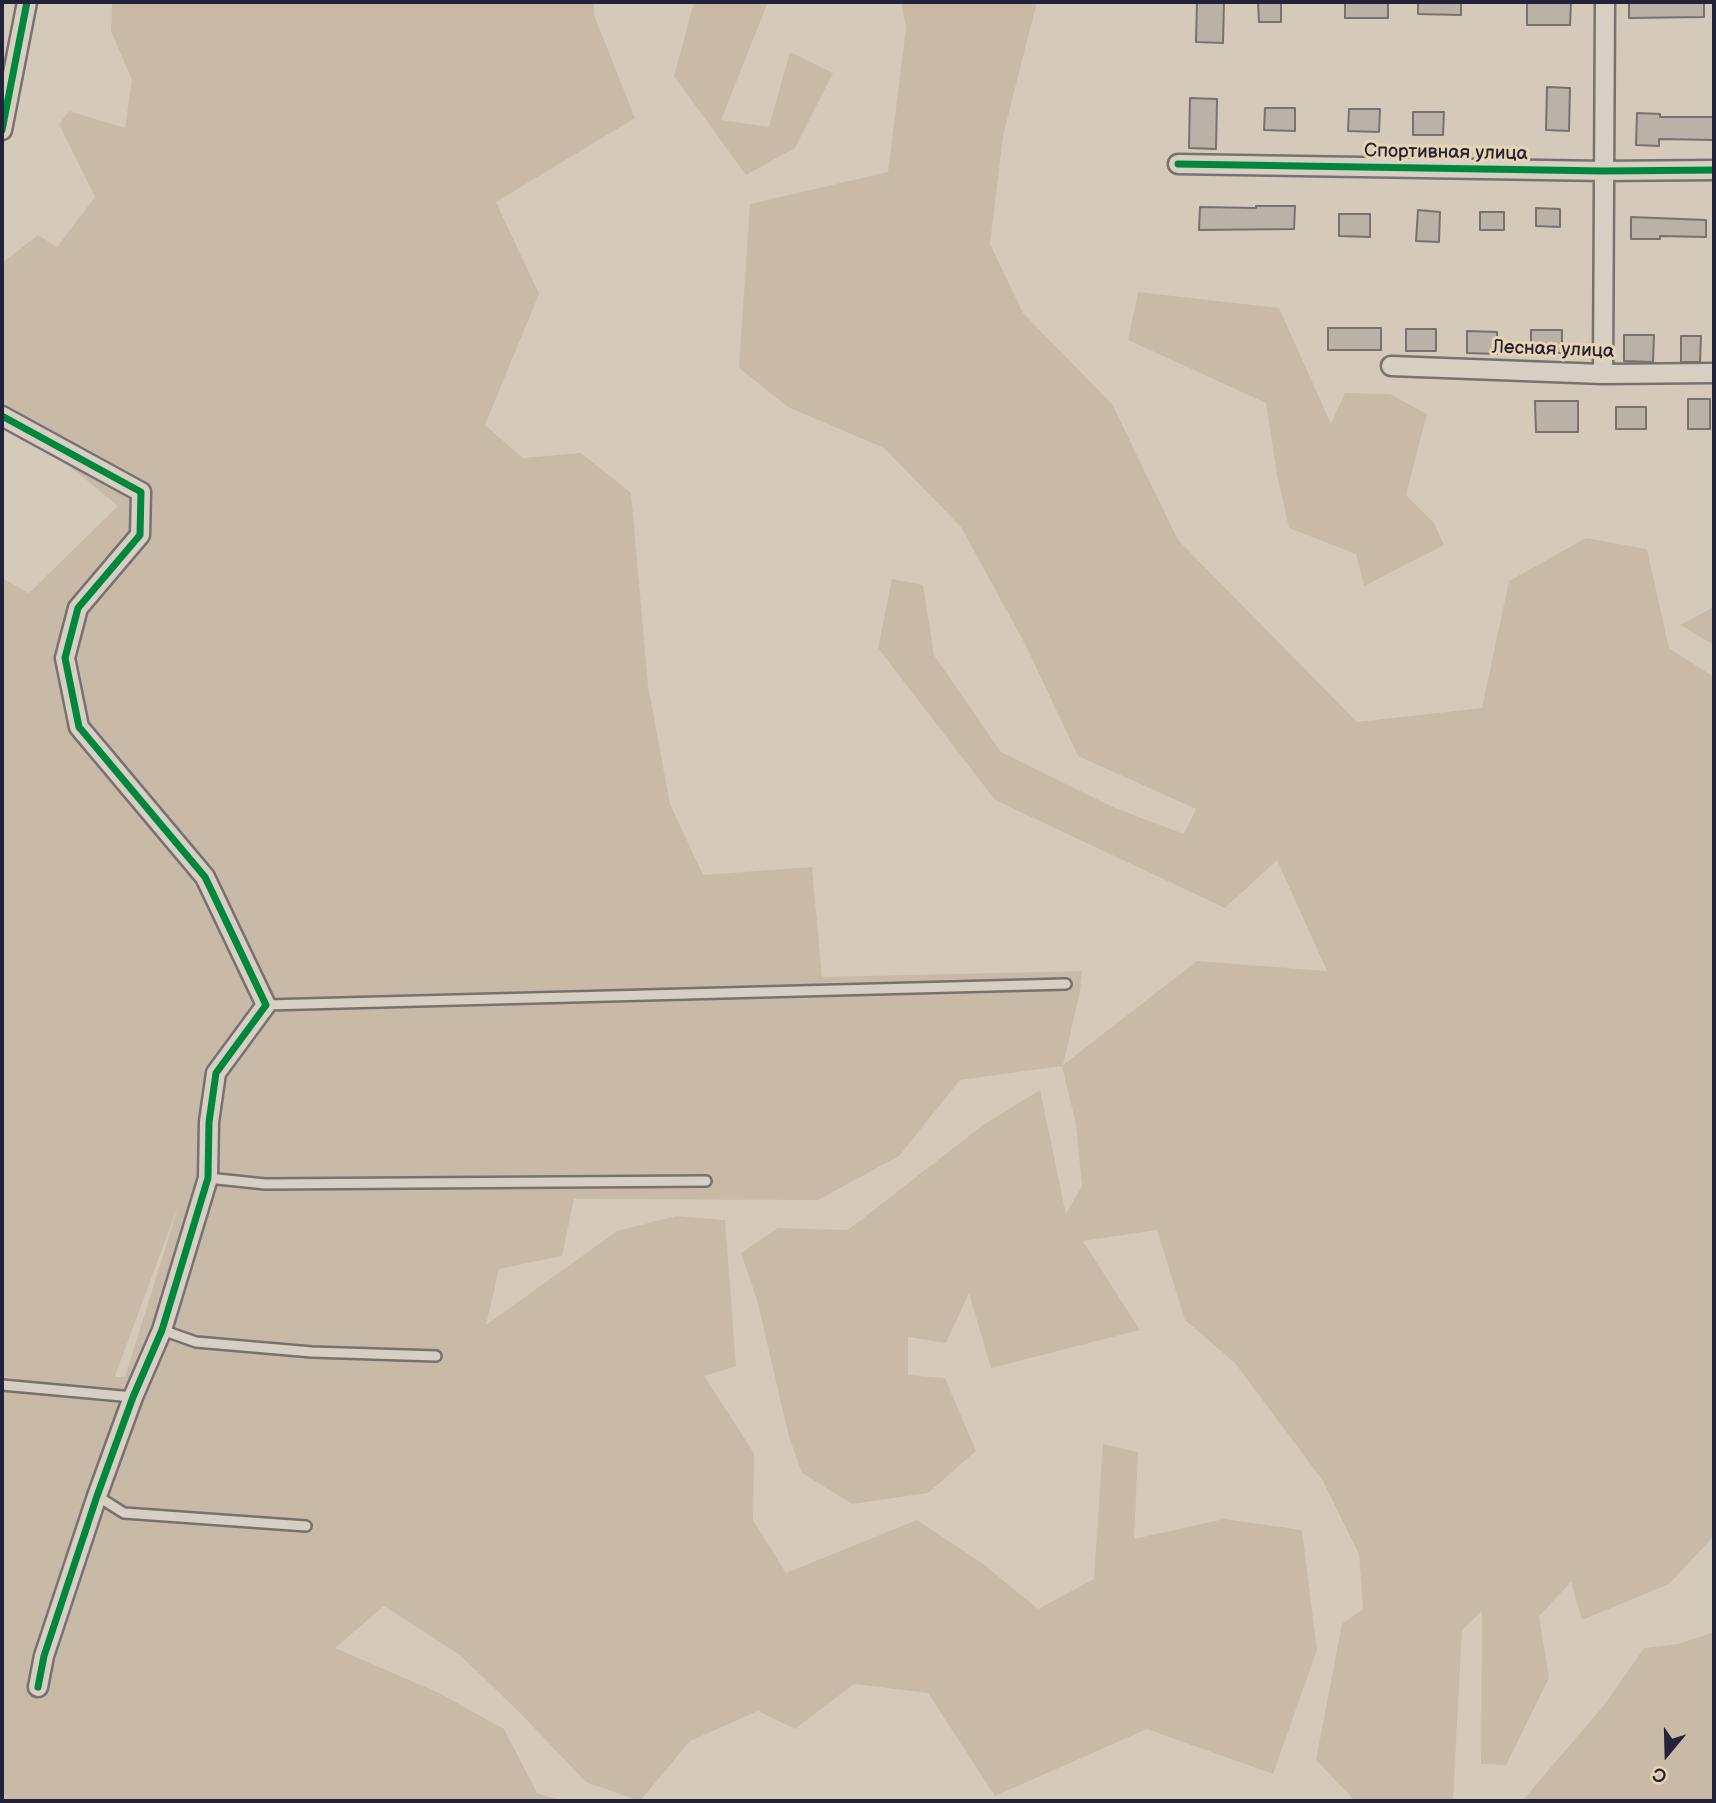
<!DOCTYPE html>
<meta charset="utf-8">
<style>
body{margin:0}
#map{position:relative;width:1716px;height:1803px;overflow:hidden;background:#d5cab9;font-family:"Balsamiq Sans",sans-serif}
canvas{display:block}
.frame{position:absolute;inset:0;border:4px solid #22223b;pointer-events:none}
.north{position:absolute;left:1632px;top:1719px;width:70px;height:70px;-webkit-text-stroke:5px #e9d4b2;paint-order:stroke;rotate:199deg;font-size:19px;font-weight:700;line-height:28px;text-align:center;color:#22223b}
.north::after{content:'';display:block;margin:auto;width:24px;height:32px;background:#22223b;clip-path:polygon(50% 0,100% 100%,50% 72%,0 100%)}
</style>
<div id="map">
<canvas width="1716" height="1803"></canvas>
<div class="frame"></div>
<div class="north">С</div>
</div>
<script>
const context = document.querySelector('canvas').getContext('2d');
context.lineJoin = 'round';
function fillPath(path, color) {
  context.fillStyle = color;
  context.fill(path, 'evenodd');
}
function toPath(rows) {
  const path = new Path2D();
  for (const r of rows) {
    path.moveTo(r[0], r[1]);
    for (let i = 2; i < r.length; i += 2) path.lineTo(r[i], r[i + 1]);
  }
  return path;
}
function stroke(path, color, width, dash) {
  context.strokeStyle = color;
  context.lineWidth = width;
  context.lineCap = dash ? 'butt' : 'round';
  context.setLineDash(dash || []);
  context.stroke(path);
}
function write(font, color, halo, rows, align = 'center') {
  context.font = font + ' "Balsamiq Sans",sans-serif';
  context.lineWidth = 6;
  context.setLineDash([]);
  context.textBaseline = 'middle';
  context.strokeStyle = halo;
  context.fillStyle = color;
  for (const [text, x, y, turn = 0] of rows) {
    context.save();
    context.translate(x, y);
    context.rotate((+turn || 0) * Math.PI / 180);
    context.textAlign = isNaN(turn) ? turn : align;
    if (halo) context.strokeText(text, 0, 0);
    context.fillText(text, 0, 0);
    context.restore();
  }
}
const green = toPath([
 [112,2,594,2,594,15,635,118,496,202,539,294,485,425,523,458,581,453,631,493,648,685,670,804,703,875,812,867,822,977,1082,971,1080,992,1063,1065,1197,961,1327,971,1277,860,1225,908,995,800,878,648,892,579,923,585,934,655,1001,752,1115,808,1184,834,1196,809,1078,756,1025,644,961,527,884,448,788,407,739,368,750,204,888,172,906,28,901,2,1037,2,1003,136,990,244,1023,313,1112,404,1178,540,1357,722,1482,708,1509,581,1586,538,1647,549,1669,648,1714,677,1714,1536,1669,1584,1582,1620,1571,1582,1539,1616,1549,1678,1506,1765,1481,1764,1482,1611,1462,1630,1453,1801,1355,1801,1316,1760,1342,1624,1363,1609,1359,1554,1323,1481,1235,1363,1185,1320,1157,1230,1083,1241,1140,1330,991,1368,969,1293,946,1343,908,1337,908,1375,945,1378,976,1451,928,1493,852,1504,802,1473,789,1437,757,1300,741,1253,778,1228,848,1230,983,1125,1040,1090,1066,1214,1082,1186,1076,1124,1062,1066,960,1080,899,1156,818,1200,574,1199,562,1256,499,1269,486,1325,617,1231,676,1216,725,1220,736,1366,704,1376,754,1453,753,1520,786,1573,917,1520,982,1563,1038,1609,1094,1579,1103,1444,1138,1452,1134,1539,1224,1519,1302,1530,1317,1650,1273,1774,1147,1729,995,1796,928,1693,854,1684,795,1729,758,1711,690,1741,640,1801,586,1782,519,1712,460,1655,384,1606,335,1648,437,1692,504,1729,537,1793,563,1801,2,1801,2,578,29,593,118,506,2,411,2,263,38,235,57,247,95,197,59,124,69,111,125,128,132,80,111,31],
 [179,1204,125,1377,116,1377,115,1376],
 [694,2,768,2,721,120,769,127,790,52,833,73,795,148,746,175,674,76],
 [1138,292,1279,308,1331,424,1345,393,1390,394,1427,414,1406,495,1434,523,1444,545,1364,586,1356,554,1289,528,1277,475,1266,403,1128,340],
 [1714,607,1714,645,1680,625],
 [1714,1632,1714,1801,1522,1801,1605,1704,1644,1648,1678,1644]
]);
const building = toPath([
 [1197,2,1224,2,1223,43,1196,42,1197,2],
 [1258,2,1281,2,1281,22,1259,22,1258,2],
 [1345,2,1388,2,1388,18,1345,18,1345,2],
 [1418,2,1461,2,1461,15,1418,14,1418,2],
 [1527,2,1571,2,1570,25,1527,25,1527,2],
 [1629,2,1704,2,1704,17,1629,18,1629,2],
 [1547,87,1570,88,1569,131,1546,130,1547,87],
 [1190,98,1217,99,1216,149,1189,148,1190,98],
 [1265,108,1295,108,1295,131,1264,130,1265,108],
 [1349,109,1380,109,1379,132,1348,131,1349,109],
 [1413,112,1444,112,1443,135,1413,135,1413,112],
 [1637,113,1660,114,1660,117,1714,117,1714,140,1659,139,1659,146,1636,145,1637,113],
 [1256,206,1295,206,1294,229,1199,230,1200,207,1256,208,1256,206],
 [1536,208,1560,209,1560,227,1536,226,1536,208],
 [1418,210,1440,212,1439,242,1416,241,1418,210],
 [1480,212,1504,212,1504,230,1480,230,1480,212],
 [1339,214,1370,214,1370,237,1339,236,1339,214],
 [1631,217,1706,220,1706,237,1660,236,1660,239,1631,239,1631,217],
 [1328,328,1381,328,1381,350,1328,350,1328,328],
 [1406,329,1436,329,1436,351,1406,351,1406,329],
 [1531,330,1562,330,1562,353,1531,352,1531,330],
 [1467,331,1497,332,1497,354,1467,353,1467,331],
 [1624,335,1654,335,1653,362,1624,361,1624,335],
 [1681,336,1701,336,1700,362,1681,362,1681,336],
 [1688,399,1710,399,1710,429,1688,429,1688,399],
 [1535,401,1578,401,1578,432,1536,432,1535,401],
 [1616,407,1646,407,1646,429,1616,429,1616,407]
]);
const service = toPath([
 [266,1005,1066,984],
 [208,1178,265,1184,706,1181],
 [162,1330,196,1342,312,1352,436,1356],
 [2,1385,133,1397],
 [97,1496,124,1513,306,1526]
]);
const minor = toPath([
 [2,130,27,2],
 [1178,164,1604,171,1714,170],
 [1391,366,1603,374,1714,373],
 [1603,374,1605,2],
 [2,416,141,492,140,535,78,608,65,658,79,727,205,877,266,1005,216,1073,209,1122,208,1178,162,1330,133,1397,97,1496,44,1656,38,1687]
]);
const cycleway = toPath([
 [2,130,27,2],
 [1178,164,1604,171,1714,170],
 [2,416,141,492,140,535,78,608,65,658,79,727,205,877,266,1005,216,1073,209,1122,208,1178,162,1330,133,1397,97,1496,44,1656,38,1687]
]);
const streetNames = [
 ["Спортивная улица",1446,153,1],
 ["Лесная улица",1553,350,2]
];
fillPath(green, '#c9baa8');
fillPath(building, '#bbb2a7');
stroke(building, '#77726f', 2);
stroke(service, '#77726f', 14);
stroke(minor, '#77726f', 23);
stroke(service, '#d7cfc2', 9);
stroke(minor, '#d7cfc2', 18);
stroke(cycleway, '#00873e', 7);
write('19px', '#22223b', '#e9d4b2', streetNames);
</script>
